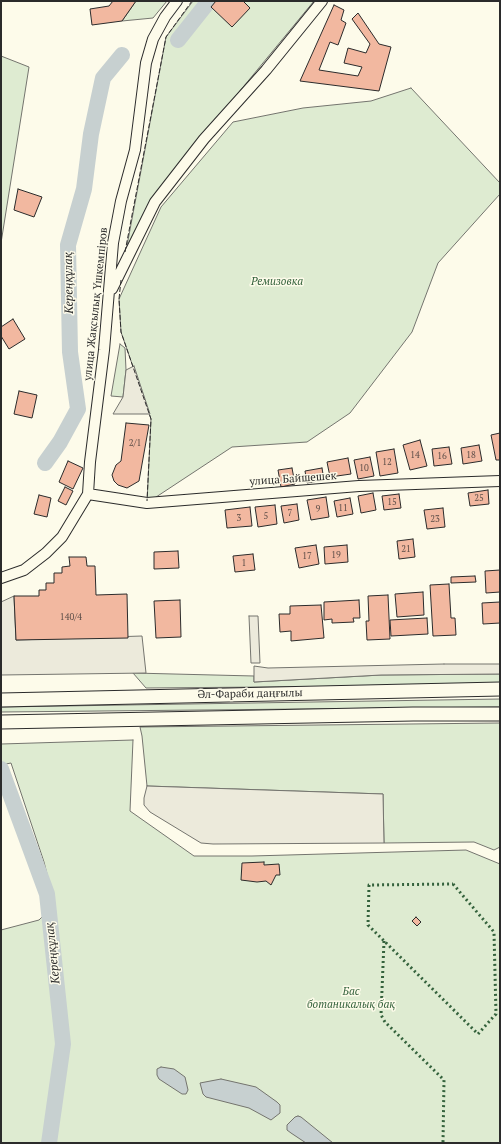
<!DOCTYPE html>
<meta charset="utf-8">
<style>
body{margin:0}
#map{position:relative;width:501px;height:1144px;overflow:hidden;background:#fdfbea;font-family:"PT Serif",serif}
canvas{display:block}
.frame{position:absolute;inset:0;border:2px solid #2b2b2b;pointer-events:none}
</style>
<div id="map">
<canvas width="501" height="1144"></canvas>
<div class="frame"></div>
</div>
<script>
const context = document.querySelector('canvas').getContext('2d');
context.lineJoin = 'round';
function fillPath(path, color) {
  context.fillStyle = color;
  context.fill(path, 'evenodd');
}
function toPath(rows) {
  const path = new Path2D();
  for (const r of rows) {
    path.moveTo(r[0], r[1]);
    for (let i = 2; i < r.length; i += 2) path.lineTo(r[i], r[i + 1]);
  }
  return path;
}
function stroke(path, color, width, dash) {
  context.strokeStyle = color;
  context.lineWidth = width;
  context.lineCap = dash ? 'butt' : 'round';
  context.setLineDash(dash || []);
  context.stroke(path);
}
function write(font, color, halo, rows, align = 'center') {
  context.font = font + ' "PT Serif",serif';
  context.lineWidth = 3;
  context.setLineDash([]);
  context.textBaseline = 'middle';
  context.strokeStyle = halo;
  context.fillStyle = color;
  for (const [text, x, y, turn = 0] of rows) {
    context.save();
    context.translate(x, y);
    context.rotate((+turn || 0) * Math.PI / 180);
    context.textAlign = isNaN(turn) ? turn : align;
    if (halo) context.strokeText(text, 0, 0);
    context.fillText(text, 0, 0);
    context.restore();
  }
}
const green = toPath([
 [136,1,167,1,153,18,122,21,136,1],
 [193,1,314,1,169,177,126,251,166,37,193,1],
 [1,56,29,67,1,243,1,56],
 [411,88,500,183,500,194,438,263,412,332,350,413,307,442,232,447,147,503,151,419,121,332,119,299,161,207,233,122,303,108,371,101,411,88],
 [120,344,125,348,126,370,123,397,111,396,120,344],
 [133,673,254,676,254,682,381,675,500,674,500,685,146,688,133,673],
 [500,699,500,707,1,712,1,707,500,699],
 [500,723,500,847,494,850,474,842,384,843,383,794,147,786,142,736,140,727,500,723],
 [133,740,130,811,194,856,252,856,466,850,500,864,500,1143,1,1143,1,930,39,920,52,907,53,898,44,862,11,763,1,765,1,744,133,740]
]);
const parking = toPath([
 [134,366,150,414,113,414,123,397,126,370,134,366],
 [14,596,16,640,142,636,146,673,1,675,1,602,14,596],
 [249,616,258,616,260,663,251,663,249,616],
 [444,664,500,664,500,674,381,675,254,682,254,666,268,668,444,664],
 [147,786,383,794,384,843,213,844,201,843,150,812,144,805,144,798,147,786]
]);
const water = toPath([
 [161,1067,174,1069,185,1077,188,1090,186,1094,182,1094,159,1079,157,1075,157,1069,161,1067],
 [221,1079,256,1087,277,1102,280,1105,280,1113,271,1120,249,1108,206,1097,203,1094,200,1083,221,1079],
 [298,1116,301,1117,333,1143,306,1143,291,1133,287,1130,287,1125,295,1117,298,1116]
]);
const river = toPath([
 [178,40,209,1],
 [45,463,60,442,78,409,70,352,68,245,84,189,91,134,103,78,122,55],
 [1,769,47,894,63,1044,49,1143]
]);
const building = toPath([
 [113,1,136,1,122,21,92,25,90,9,109,6,113,1],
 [216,1,243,1,250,8,232,27,211,7,216,1],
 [334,5,344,10,341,20,346,23,338,45,330,42,319,70,358,76,362,67,344,63,348,48,366,53,370,44,352,19,358,13,379,44,391,47,379,91,300,81,334,5],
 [18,189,42,197,34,217,14,210,18,189],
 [13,319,25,339,9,349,1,336,1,327,13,319],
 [19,391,37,395,32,418,14,414,19,391],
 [126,423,149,425,139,481,127,488,118,485,114,481,112,475,116,465,121,461,126,423],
 [500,433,500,460,496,460,491,435,500,433],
 [420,440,427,466,410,470,403,445,420,440],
 [479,445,482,461,463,464,461,448,479,445],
 [449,447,452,464,434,466,432,449,449,447],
 [394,449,398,473,380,476,376,452,394,449],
 [370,457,374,476,358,479,354,460,370,457],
 [348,458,351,474,330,477,327,462,348,458],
 [68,461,83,468,73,489,59,482,68,461],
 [292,468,295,484,281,487,278,470,292,468],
 [322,468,324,480,307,483,305,471,322,468],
 [65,487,73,491,66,505,58,501,65,487],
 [488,490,489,504,470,506,468,493,488,490],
 [373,493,376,510,361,513,358,496,373,493],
 [399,494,401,508,384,510,382,496,399,494],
 [39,495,51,498,47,517,34,514,39,495],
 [326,497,329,517,311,520,307,500,326,497],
 [350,498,353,514,337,517,334,501,350,498],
 [297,504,299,520,284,523,281,506,297,504],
 [275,505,277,524,258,527,255,507,275,505],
 [250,507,252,526,227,528,225,510,250,507],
 [443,508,445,527,427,529,424,510,443,508],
 [413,539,415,557,399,559,397,541,413,539],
 [316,545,319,564,299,568,295,548,316,545],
 [347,545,348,562,325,564,324,547,347,545],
 [178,551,179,568,154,569,154,552,178,551],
 [253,554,255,570,235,572,233,556,253,554],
 [69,557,86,557,87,566,95,566,96,595,127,594,128,638,16,640,14,596,39,596,39,590,46,590,46,583,54,583,54,573,62,573,62,567,70,566,69,557],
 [500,570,500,592,486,593,485,571,500,570],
 [475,576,476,582,451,583,451,577,475,576],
 [449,584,451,618,455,618,456,635,433,636,430,585,449,584],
 [423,592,424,615,397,617,395,594,423,592],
 [388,595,390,639,367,640,366,621,369,621,368,596,388,595],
 [180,600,181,637,156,638,154,601,180,600],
 [359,600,360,618,353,618,354,622,332,623,332,619,324,620,324,602,359,600],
 [500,602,500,623,483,624,482,603,500,602],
 [321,605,324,638,291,641,291,631,280,632,279,614,290,614,290,606,321,605],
 [427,618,428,634,391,636,390,620,427,618],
 [264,862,264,865,279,864,280,875,276,875,271,885,266,881,257,882,241,880,242,863,264,862],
 [416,917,421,922,417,926,412,921,416,917]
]);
const minor = toPath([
 [112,289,155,202,204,139,266,70,322,1],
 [88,494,147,503,359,486,500,481],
 [1,578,24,570,46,553,62,537,88,494,90,462,104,350,113,243,121,201,135,150,146,63,153,39,165,17,177,1]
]);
const major = toPath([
 [1,700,500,689],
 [1,722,413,714,500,714]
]);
const hedge = toPath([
 [453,884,494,932,496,1014,478,1034,368,925,369,885,453,884],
 [384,941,381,1015,385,1022,444,1080,443,1143]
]);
const fence = toPath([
 [125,252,166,37,192,1],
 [121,280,119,299,121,332,151,419,147,501]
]);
const numberNames = [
 ["2/1",135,443],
 ["14",415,455],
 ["18",471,455],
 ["16",442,456],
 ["12",387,462],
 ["10",364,468],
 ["25",479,498],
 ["15",392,502],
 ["11",343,508],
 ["9",318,509],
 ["7",290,513],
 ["5",266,516],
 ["3",239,518],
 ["23",435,519],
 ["21",406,549],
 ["19",336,555],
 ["17",307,556],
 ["1",244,563],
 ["140/4",71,617]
];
const parkNames = [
 ["Ремизовка",277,282],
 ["Бас",351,992],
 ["ботаникалық бақ",351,1005]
];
const streetNames = [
 ["улица Жақсылық Үшкемпіров",96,304,-84],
 ["улица Байшешек",293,479,-4],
 ["Әл-Фараби даңғылы",250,694,-1]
];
const waterNames = [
 ["Кереңқұлақ",69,283,-91],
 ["Кереңқұлақ",53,953,-96]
];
fillPath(green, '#deebd1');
stroke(green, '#74746e', 1);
fillPath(parking, '#eceadb');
stroke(parking, '#74746e', 1);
fillPath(water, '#c7d0d0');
stroke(water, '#74746e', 1);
stroke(river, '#c7d0d0', 16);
fillPath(building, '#f2b8a0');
stroke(building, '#2b2b2b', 1);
stroke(minor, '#2b2b2b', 12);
stroke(major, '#2b2b2b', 15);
stroke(minor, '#fdfbea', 10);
stroke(major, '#fdfbea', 13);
stroke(hedge, '#34623c', 3, [2, 3]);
stroke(fence, '#2b2b2b', 1, [5, 2]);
write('9px', '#5d4e48', null, numberNames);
write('italic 11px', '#34623c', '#fdfbea', parkNames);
write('11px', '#2b2b2b', '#fdfbea', streetNames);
write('italic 12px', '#2b2b2b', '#fdfbea', waterNames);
</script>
